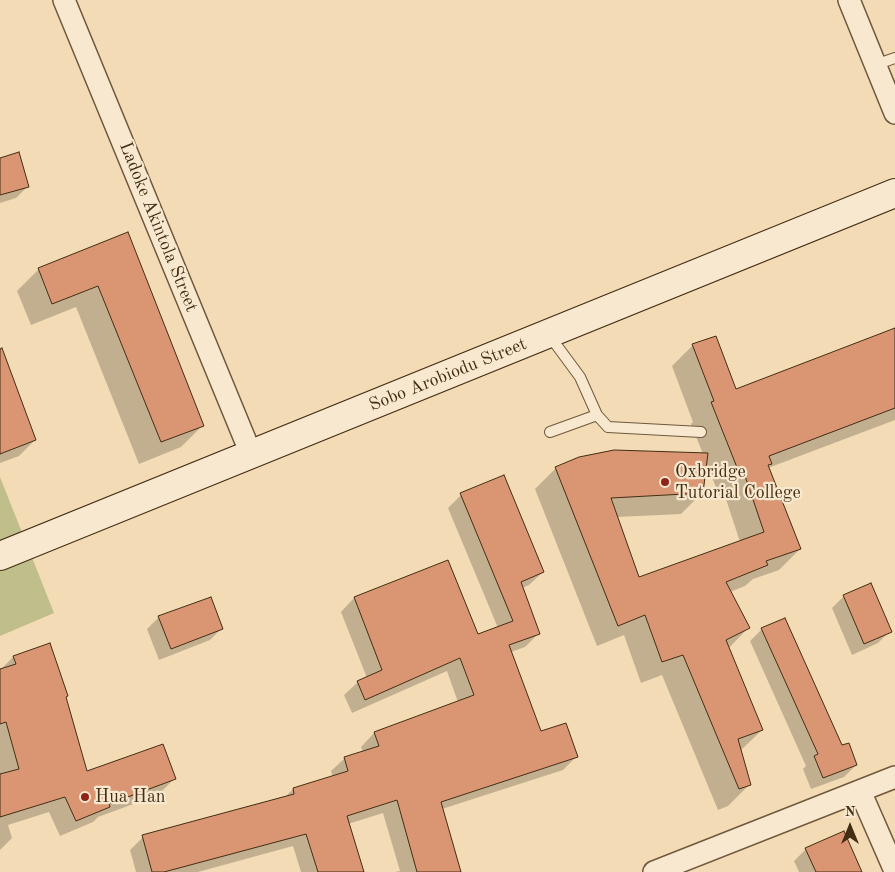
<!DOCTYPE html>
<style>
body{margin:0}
#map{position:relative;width:895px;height:872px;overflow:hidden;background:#f3dbb5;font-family:"Old Standard TT",serif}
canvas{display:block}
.north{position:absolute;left:825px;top:802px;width:50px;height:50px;-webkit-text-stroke:4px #f7e8cf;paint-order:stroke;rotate:0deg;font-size:14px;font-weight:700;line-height:20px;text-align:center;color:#432d13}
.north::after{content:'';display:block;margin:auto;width:18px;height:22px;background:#432d13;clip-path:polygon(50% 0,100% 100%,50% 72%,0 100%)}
</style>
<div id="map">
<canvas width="895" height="872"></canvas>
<div class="north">N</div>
</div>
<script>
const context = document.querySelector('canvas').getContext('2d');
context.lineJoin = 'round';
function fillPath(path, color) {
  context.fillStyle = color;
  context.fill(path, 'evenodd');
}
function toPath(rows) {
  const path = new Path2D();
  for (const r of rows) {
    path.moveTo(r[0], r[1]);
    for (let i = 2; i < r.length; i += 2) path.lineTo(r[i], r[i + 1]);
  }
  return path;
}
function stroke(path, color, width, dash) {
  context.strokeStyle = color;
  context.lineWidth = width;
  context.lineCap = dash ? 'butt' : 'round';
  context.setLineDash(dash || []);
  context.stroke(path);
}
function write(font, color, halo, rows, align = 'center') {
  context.font = font + ' "Old Standard TT",serif';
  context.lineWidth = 4.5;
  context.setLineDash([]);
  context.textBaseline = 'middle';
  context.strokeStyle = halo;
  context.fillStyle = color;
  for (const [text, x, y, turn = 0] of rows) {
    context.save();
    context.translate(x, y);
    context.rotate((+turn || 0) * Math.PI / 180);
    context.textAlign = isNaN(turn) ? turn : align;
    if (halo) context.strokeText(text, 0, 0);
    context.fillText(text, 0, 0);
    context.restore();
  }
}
const green = toPath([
 [0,477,54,613,0,636]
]);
const shadow = toPath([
 [0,159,28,186,16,198,0,203],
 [128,234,203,425,181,447,139,464,76,307,31,325,17,291,39,269],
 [895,330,895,420,768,468,800,549,779,570,753,579,745,586,730,592,748,628,728,649,762,730,740,751,749,785,728,806,718,810,662,675,641,683,624,635,597,646,535,489,556,468,703,454,691,424,693,422,672,366,693,345,735,391],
 [706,462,719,495,724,493,740,542,638,579,617,517,681,514,702,493],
 [0,366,35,440,19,456,0,463],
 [461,495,543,572,529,585,522,588,538,634,525,647,511,652,540,732,577,756,563,770,442,809,460,872,395,872,400,871,383,813,348,824,363,872,301,872,293,846,198,872,136,872,130,850,143,837,284,798,293,789,333,777,331,771,345,758,363,752,361,747,374,733,458,702,447,671,352,713,344,695,358,682,367,678,341,612,354,598,447,561,477,635,498,628,448,508],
 [844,596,890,631,878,643,852,655,832,608],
 [159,617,222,628,210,640,159,660,147,629],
 [762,629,842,747,856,765,844,777,811,789,803,769,806,766,750,641],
 [13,657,65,698,86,773,174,779,158,795,98,817,93,822,60,836,49,812,8,825,12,838,0,850,0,670],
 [806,849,861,872,799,872,794,861]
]);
const building = toPath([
 [19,152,29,187,0,195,0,158,19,152],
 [128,232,204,426,161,442,98,286,52,304,38,268,128,232],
 [895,328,895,408,769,456,772,464,768,465,801,549,766,561,768,565,726,582,750,628,726,640,763,730,738,739,751,785,739,789,683,655,662,662,645,615,618,626,555,467,579,457,614,450,708,453,703,493,611,498,639,577,764,532,744,473,740,475,711,402,714,401,692,344,716,336,736,389,895,328],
 [2,348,36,440,0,454,0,349,2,348],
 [504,475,544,572,521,582,540,634,509,645,541,731,566,723,578,757,441,802,461,872,417,872,397,800,347,816,364,872,318,872,306,834,164,872,152,872,142,835,294,794,293,788,348,771,344,757,379,746,374,732,474,695,460,658,365,700,357,681,382,670,354,597,448,560,478,634,513,621,460,493,504,475],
 [871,583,892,632,864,644,843,595,871,583],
 [211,597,223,629,171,649,158,616,211,597],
 [785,618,842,745,849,743,857,765,823,778,814,756,818,754,761,628,785,618],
 [50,643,68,696,66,697,87,771,163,744,176,779,109,804,110,807,76,821,65,797,0,817,0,774,19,769,6,722,0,724,0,669,16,664,13,656,50,643],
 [844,831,862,872,816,872,805,848,844,831]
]);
const lane = toPath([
 [875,65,895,58],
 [549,335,580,377,597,415,608,427,701,432],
 [550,432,597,415]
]);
const street = toPath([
 [64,0,251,454],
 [849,0,895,113],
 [860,791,895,871],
 [654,872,895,777]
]);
const secondary = toPath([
 [0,556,895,193]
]);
const markers = [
 [665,482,5,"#8f2418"],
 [85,797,5,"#8f2418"]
];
const streetNames = [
 ["Ladoke Akintola Street",158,227,68],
 ["Sobo Arobiodu Street",448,375,-22]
];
const poiNames = [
 ["Oxbridge",675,472],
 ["Tutorial College",675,493],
 ["Hua Han",95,797]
];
fillPath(green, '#c0be8a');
fillPath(shadow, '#0003');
fillPath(building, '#da9673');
stroke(building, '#432d13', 1);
stroke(lane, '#6f583c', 12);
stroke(street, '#6f583c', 24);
stroke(secondary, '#432d13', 30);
stroke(lane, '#f7e8cf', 10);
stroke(street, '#f7e8cf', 21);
stroke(secondary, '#f7e8cf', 28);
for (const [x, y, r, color] of markers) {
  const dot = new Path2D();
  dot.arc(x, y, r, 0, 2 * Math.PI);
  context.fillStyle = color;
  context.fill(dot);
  stroke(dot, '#f7e8cf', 2);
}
write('18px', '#432d13', '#f7e8cf', streetNames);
write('18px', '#432d13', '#f7e8cf', poiNames, 'left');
</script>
